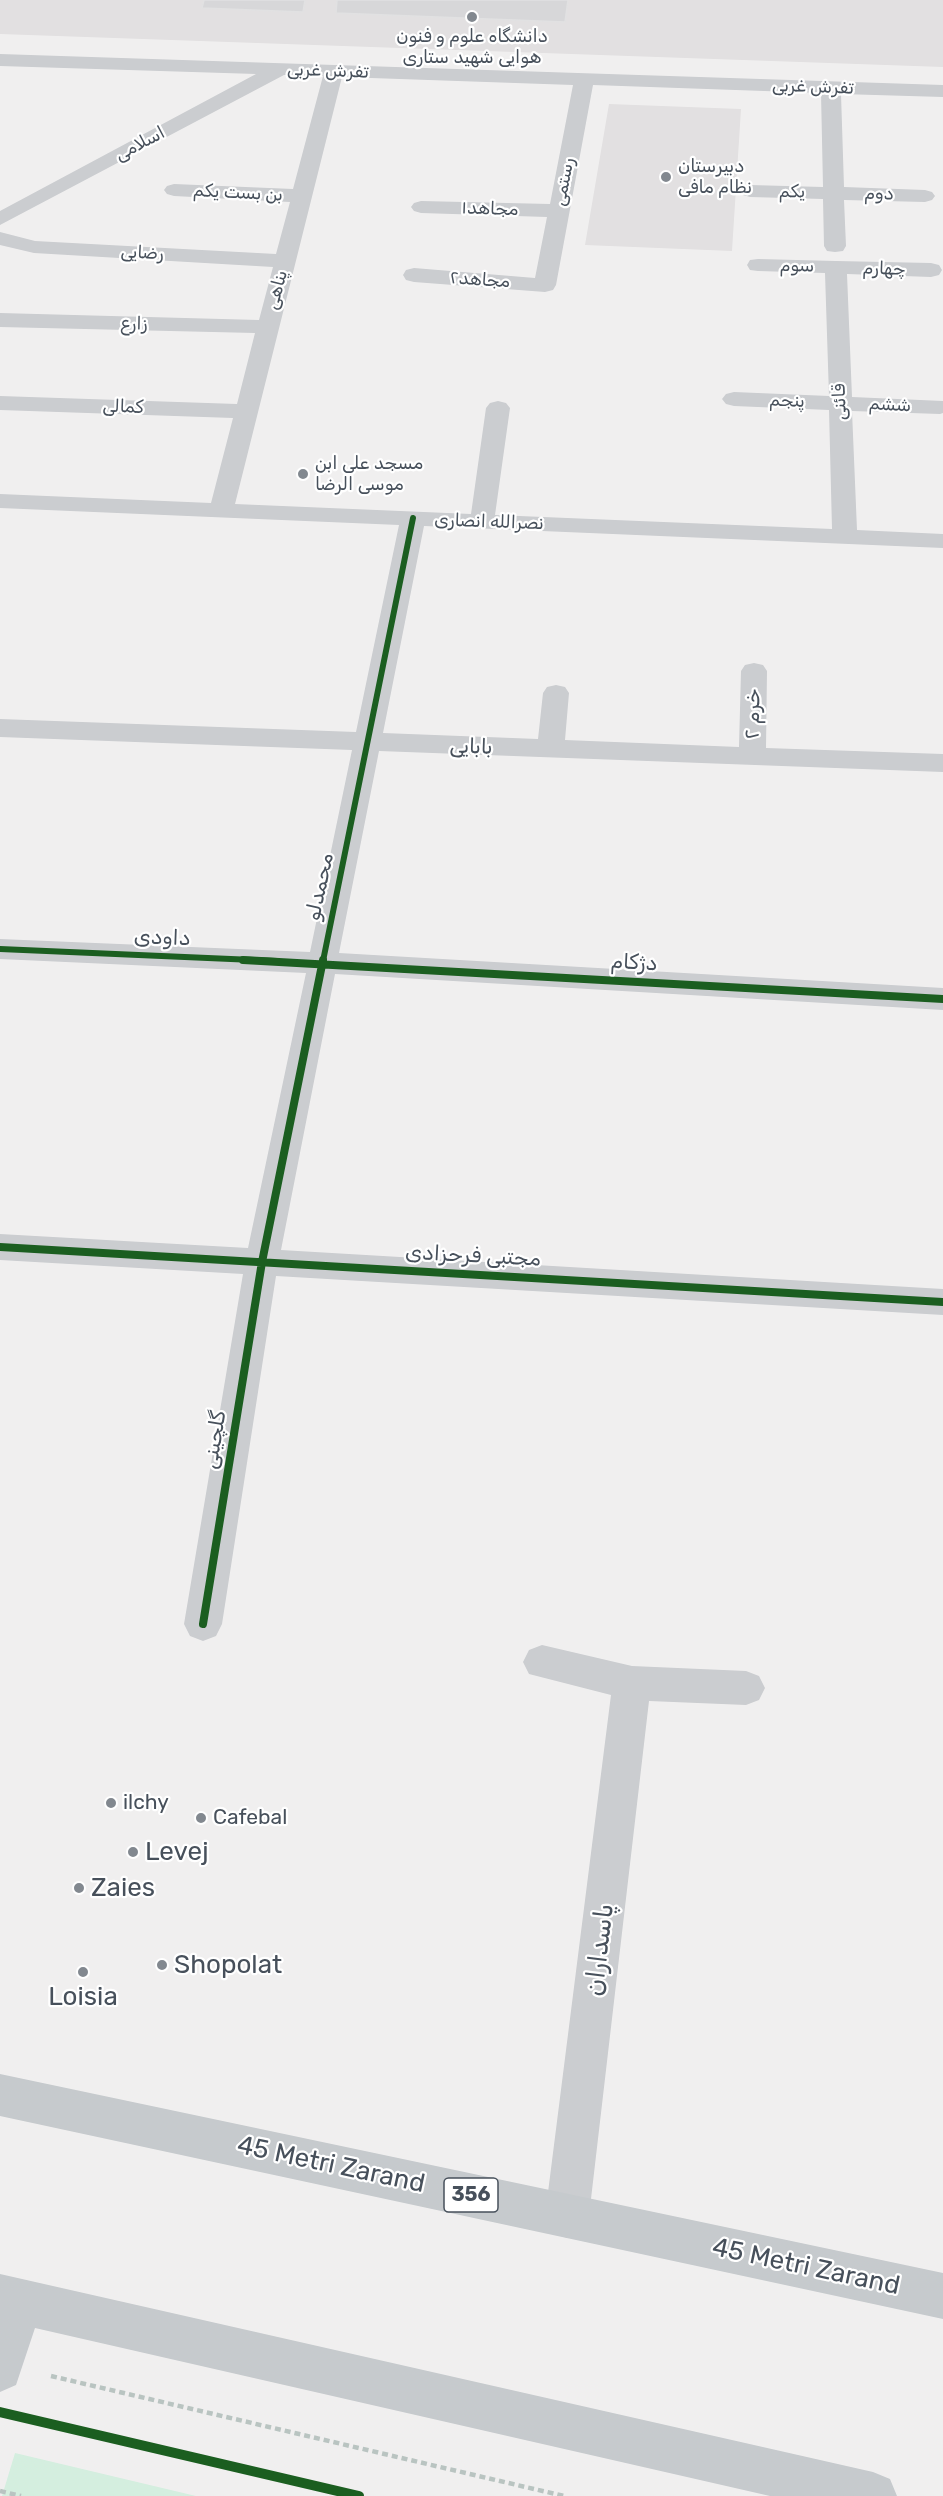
<!DOCTYPE html>
<meta charset="utf-8">
<style>
body{margin:0}
canvas{display:block;background:#f0efef}
</style>
<canvas width="943" height="2496"></canvas>
<script>
const context = document.querySelector('canvas').getContext('2d');
context.lineJoin = 'round';
function fillPath(path, color) {
  context.fillStyle = color;
  context.fill(path, 'evenodd');
}
function toPath(rows) {
  const path = new Path2D();
  for (const r of rows) {
    path.moveTo(r[0], r[1]);
    for (let i = 2; i < r.length; i += 2) path.lineTo(r[i], r[i + 1]);
  }
  return path;
}
function stroke(path, color, width, dash) {
  context.strokeStyle = color;
  context.lineWidth = width;
  context.lineCap = dash ? 'butt' : 'round';
  context.setLineDash(dash || []);
  context.stroke(path);
}
function write(font, color, halo, rows, align = 'center') {
  context.font = font + ' Rubik,"Noto Naskh Arabic",sans-serif';
  context.lineWidth = 4.5;
  context.setLineDash([]);
  context.textBaseline = 'middle';
  context.strokeStyle = halo;
  context.fillStyle = color;
  for (const [text, x, y, turn = 0] of rows) {
    context.save();
    context.translate(x, y);
    context.rotate((+turn || 0) * Math.PI / 180);
    context.textAlign = isNaN(turn) ? turn : align;
    if (halo) context.strokeText(text, 0, 0);
    context.fillText(text, 0, 0);
    context.restore();
  }
}
const education = toPath([
 [0,0,943,0,943,67,0,34],
 [609,104,741,109,732,251,585,245]
]);
const green = toPath([
 [15,2453,196,2496,2,2496]
]);
const building = toPath([
 [204,0,305,0,303,12,202,8,204,0],
 [337,0,568,0,565,22,336,13,337,0]
]);
const path = toPath([
 [51,2376,564,2496],
 [0,2491,21,2496]
]);
const minor = toPath([
 [0,54,943,85,943,97,841,94,844,187,925,190,932,192,935,196,932,200,925,202,844,200,846,246,843,251,835,252,827,251,824,246,823,199,750,197,743,195,740,191,743,187,750,185,823,187,821,93,593,85,556,285,553,290,545,292,414,282,406,280,403,275,406,270,414,268,535,278,547,217,421,213,414,211,411,207,414,203,421,201,550,204,573,85,342,77,235,504,471,514,486,408,490,403,498,401,506,403,510,408,495,515,832,529,829,410,734,406,726,404,722,399,726,394,734,392,829,396,825,273,758,271,750,270,747,265,750,260,758,259,836,261,931,263,939,265,942,270,939,275,931,277,847,274,852,397,943,401,943,413,940,414,852,411,857,530,943,534,943,548,424,526,383,733,538,739,543,693,547,687,556,685,565,687,569,693,565,740,739,747,741,671,745,665,754,663,763,665,767,671,766,748,943,754,943,772,379,751,339,953,943,988,943,1010,335,974,281,1250,943,1289,943,1315,276,1276,222,1624,216,1636,203,1641,190,1636,184,1624,243,1274,0,1260,0,1234,248,1248,306,973,0,959,0,939,310,952,352,750,0,737,0,719,356,732,399,525,0,508,0,494,211,503,233,418,0,410,0,396,237,404,255,333,0,327,0,313,259,320,273,267,34,253,0,245,0,232,35,241,276,254,290,202,174,196,167,194,164,190,167,186,174,184,293,189,323,76,284,75,0,225,0,211,256,74,0,66,0,54],
 [542,1645,632,1666,746,1671,759,1676,765,1688,759,1700,746,1705,649,1701,589,2216,583,2232,567,2238,551,2232,545,2216,611,1695,529,1674,523,1662,529,1650,542,1645]
]);
const major = toPath([
 [0,2074,943,2273,943,2319,0,2116,0,2074],
 [0,2274,873,2472,890,2479,897,2496,770,2496,35,2328,16,2385,0,2392,0,2274]
]);
const cyclewayFar2 = toPath([
 [0,949,277,961],
 [323,961,413,518]
]);
const cyclewayFar1 = toPath([
 [243,960,943,999],
 [0,1247,943,1302],
 [203,1624,262,1262,323,960]
]);
const cycleway = toPath([
 [0,2412,359,2496]
]);
const markers = [
 [472,17,6,"#82888f"],
 [666,177,6,"#82888f"],
 [303,474,6,"#82888f"],
 [111,1803,6,"#82888f"],
 [201,1818,6,"#82888f"],
 [133,1852,6,"#82888f"],
 [79,1888,6,"#82888f"],
 [162,1965,6,"#82888f"],
 [83,1972,6,"#82888f"]
];
const farPoinames = [
 ["دانشگاه علوم و فنون",472,37,"center"],
 ["هوایی شهید ستاری",472,58,"center"],
 ["دبیرستان",678,167],
 ["نظام مافی",678,188],
 ["مسجد علی ابن",315,464],
 ["موسی الرضا",315,485]
];
const farStreetnames = [
 ["تفرش غربی",328,71,2],
 ["تفرش غربی",813,87,2],
 ["اسلامی",140,144,-28],
 ["رستمی",564,182,-79],
 ["یکم",792,192,1],
 ["بن بست یکم",238,193,3],
 ["دوم",879,194,2],
 ["مجاهد۱",490,209,2],
 ["رضایی",142,253,3],
 ["سوم",797,266,1],
 ["چهارم",884,269,2],
 ["مجاهد۲",480,280,4],
 ["پناهی",277,290,-75],
 ["زارع",134,324,1],
 ["پنجم",787,401,2],
 ["قائنی",840,402,-92],
 ["ششم",890,405,3],
 ["کمالی",123,407,2],
 ["نصرالله انصاری",489,522,2]
];
const shields = [
 [471,2195,54]
];
const shieldNames = [
 ["356",471,2195]
];
const streetNames = [
 ["خرم ۲",753,714,-89],
 ["بابایی",471,747,2],
 ["محمدلو",320,887,-78],
 ["داودی",162,938,2],
 ["دژکام",634,963,3],
 ["مجتبی فرحزادی",473,1256,3],
 ["گلچینی",215,1440,-81]
];
const poiNames = [
 ["ilchy",123,1803],
 ["Cafebal",213,1818]
];
const nearPoinames = [
 ["Levej",145,1852],
 ["Zaies",91,1888],
 ["Shopolat",174,1965],
 ["Loisia",83,1997,"center"]
];
const nearStreetnames = [
 ["پاسداران",600,1950,-83],
 ["45 Metri Zarand",331,2165,12],
 ["45 Metri Zarand",806,2267,12]
];
fillPath(education, '#e2e0e1');
fillPath(green, '#d4eedf');
fillPath(building, '#d7d7d9');
stroke(building, '#e1e1e2', 1.5);
stroke(path, '#b9c4c1', 4.5, [6, 4]);
fillPath(minor, '#cbcdd0');
fillPath(major, '#c6cacd');
stroke(cyclewayFar2, '#1b5e20', 6);
stroke(cyclewayFar1, '#1b5e20', 8);
stroke(cycleway, '#1b5e20', 10);
for (const [x, y, r, color] of markers) {
  const dot = new Path2D();
  dot.arc(x, y, r, 0, 2 * Math.PI);
  context.fillStyle = color;
  context.fill(dot);
  stroke(dot, '#fff', 2);
}
write('18px', '#47505b', '#fff', farPoinames, 'left');
write('18px', '#47505b', '#fff', farStreetnames);
for (const [x, y, w] of shields) {
  const box = new Path2D();
  box.roundRect(x - w / 2, y - 17, w, 34, 4.5);
  context.fillStyle = '#fff';
  context.fill(box);
  stroke(box, '#47505b', 1.5);
}
write('bold 20px', '#47505b', null, shieldNames);
write('21px', '#47505b', '#fff', streetNames);
write('21px', '#47505b', '#fff', poiNames, 'left');
write('26px', '#47505b', '#fff', nearPoinames, 'left');
write('26px', '#47505b', '#fff', nearStreetnames);
</script>
